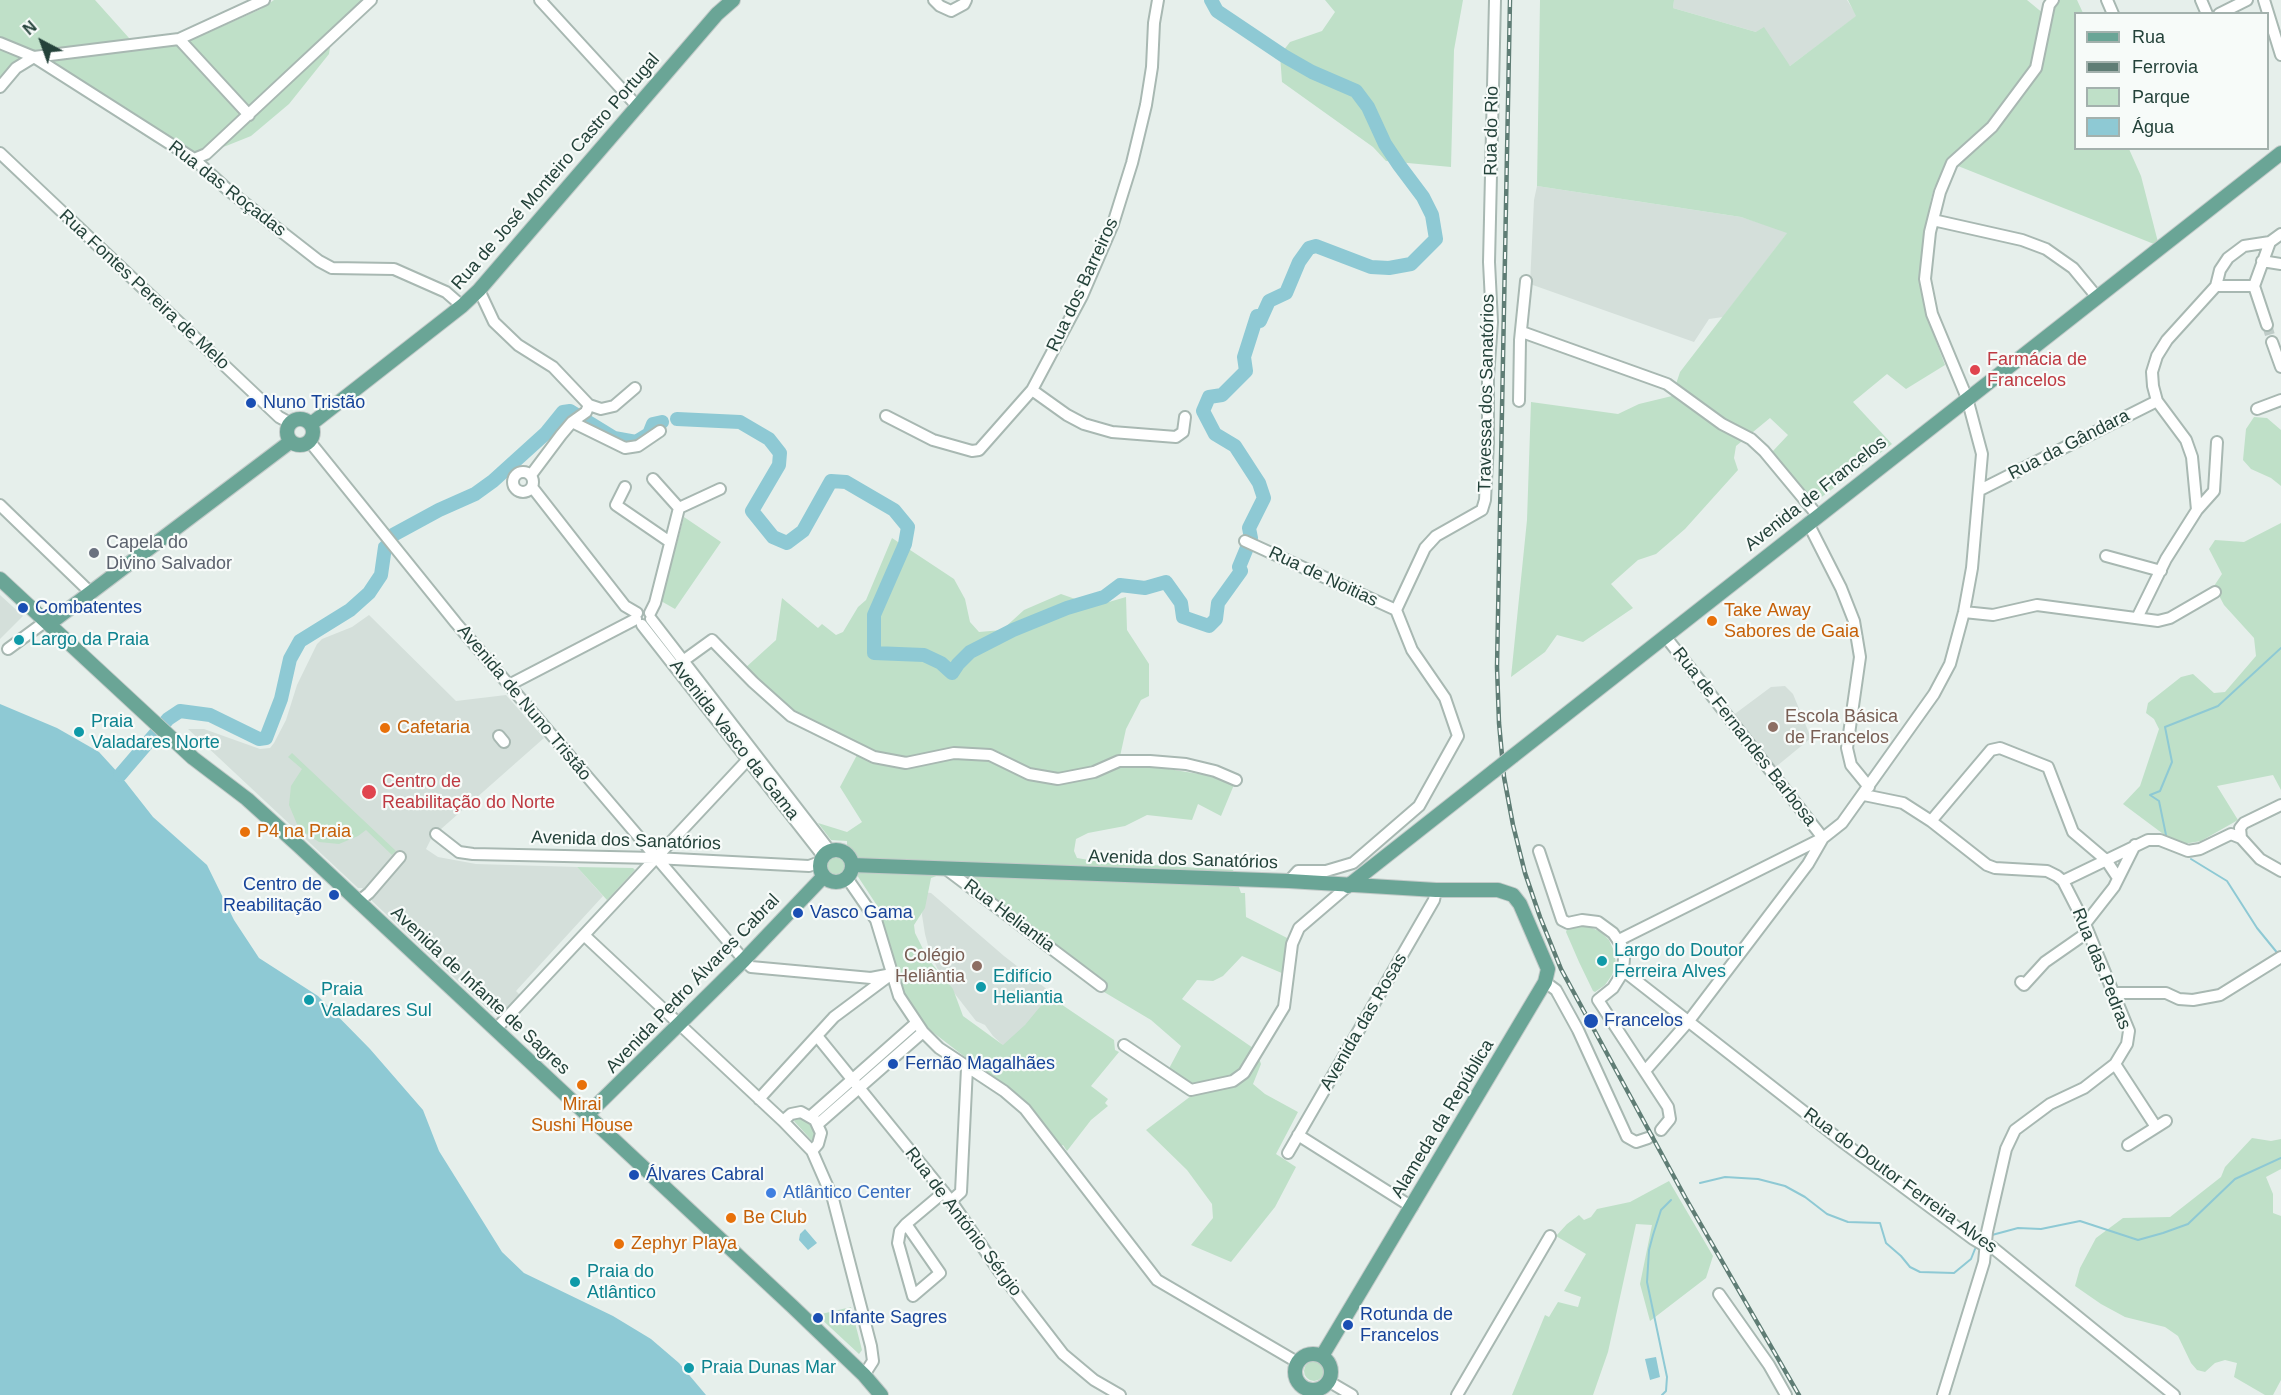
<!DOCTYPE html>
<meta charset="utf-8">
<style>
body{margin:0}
#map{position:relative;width:2281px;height:1395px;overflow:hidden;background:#e6efeb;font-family:Arial,sans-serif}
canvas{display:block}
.legend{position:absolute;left:2074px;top:12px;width:195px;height:138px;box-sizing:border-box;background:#f7fbf9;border:2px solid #a3b1ad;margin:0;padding:8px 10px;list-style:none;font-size:18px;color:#24423a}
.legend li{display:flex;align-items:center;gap:12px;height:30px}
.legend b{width:30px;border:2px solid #a3b1ad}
.north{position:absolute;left:12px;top:12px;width:60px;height:60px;-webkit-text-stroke:4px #f7fbf9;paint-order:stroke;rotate:319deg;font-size:16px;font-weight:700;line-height:24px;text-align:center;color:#24423a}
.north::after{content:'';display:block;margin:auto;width:21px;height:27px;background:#24423a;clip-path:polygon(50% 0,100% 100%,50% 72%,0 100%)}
</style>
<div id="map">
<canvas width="2281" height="1395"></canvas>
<ul class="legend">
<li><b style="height:8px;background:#6aa596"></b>Rua</li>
<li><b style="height:8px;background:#5f7d75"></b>Ferrovia</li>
<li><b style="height:16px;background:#bfe0c8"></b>Parque</li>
<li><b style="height:16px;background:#8ec9d4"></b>Água</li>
</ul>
<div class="north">N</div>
</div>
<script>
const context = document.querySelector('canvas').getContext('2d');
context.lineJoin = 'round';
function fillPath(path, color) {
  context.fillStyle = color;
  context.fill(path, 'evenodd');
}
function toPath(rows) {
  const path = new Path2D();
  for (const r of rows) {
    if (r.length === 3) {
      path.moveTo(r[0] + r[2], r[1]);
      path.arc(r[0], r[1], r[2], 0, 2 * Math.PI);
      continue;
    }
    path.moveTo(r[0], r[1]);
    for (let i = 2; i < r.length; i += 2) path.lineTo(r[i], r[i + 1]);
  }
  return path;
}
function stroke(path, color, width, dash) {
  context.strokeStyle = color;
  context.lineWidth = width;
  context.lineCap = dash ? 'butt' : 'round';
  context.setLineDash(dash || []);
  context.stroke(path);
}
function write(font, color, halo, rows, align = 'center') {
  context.font = font + ' Arial,sans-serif';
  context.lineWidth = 4.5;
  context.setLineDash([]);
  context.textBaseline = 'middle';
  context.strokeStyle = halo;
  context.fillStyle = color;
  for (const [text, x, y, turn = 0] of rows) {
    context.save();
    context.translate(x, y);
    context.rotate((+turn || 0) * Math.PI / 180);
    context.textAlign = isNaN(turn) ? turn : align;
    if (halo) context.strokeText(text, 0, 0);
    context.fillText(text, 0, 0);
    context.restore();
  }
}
const built = toPath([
 [1674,0,1847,0,1857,16,1790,66,1756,32,1673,8],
 [1537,186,1741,217,1788,232,1723,317,1709,319,1694,342,1530,284,1534,200],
 [0,595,23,616,0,639],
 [369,615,456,701,506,695,544,738,432,837,426,849,438,857,476,864,577,867,603,896,516,991,520,995,501,1014,492,1013,372,901,372,897,362,888,358,888,188,729,204,729,260,749,270,748,274,743,286,720,297,685,317,644,322,639,352,627],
 [1785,686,1793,694,1811,738,1772,770,1732,716,1771,687],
 [923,892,931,893,1004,956,1053,994,1008,1050,993,1036,985,1025,976,1021,941,976,930,953,925,934,922,915]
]);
const green = toPath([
 [0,0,95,0,129,38,132,48,178,42,198,37,261,9,274,0,366,0,333,29,329,54,289,104,251,136,226,146,198,153,179,154,154,142,45,69,19,60,0,79],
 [1325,0,1463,0,1454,50,1451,167,1386,161,1373,147,1282,82,1280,55,1290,42,1322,31,1335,12],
 [1540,0,1674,0,1673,8,1756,32,1764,27,1790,66,1856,16,1848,0,2027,0,2044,14,2060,0,2077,0,2083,13,2076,14,2076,148,2129,149,2141,176,2159,246,1953,164,1943,173,1934,188,1930,203,1924,263,1919,281,1930,325,1945,365,1906,389,1887,374,1853,402,1892,444,1815,502,1772,452,1788,435,1770,418,1736,446,1734,458,1738,470,1685,529,1656,554,1638,560,1611,584,1633,608,1583,642,1557,635,1545,652,1511,677,1527,520,1531,402,1618,414,1639,404,1672,396,1680,372,1787,233,1741,217,1537,186],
 [2254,417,2267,418,2281,430,2281,486,2271,478,2251,469,2243,460,2246,429],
 [684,517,721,542,675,609,661,601],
 [2281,523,2281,790,2273,775,2217,786,2238,820,2201,841,2178,845,2123,804,2140,786,2159,729,2154,719,2146,713,2148,703,2181,677,2193,674,2214,693,2225,692,2256,656,2254,638,2224,605,2214,586,2222,574,2209,549,2215,540,2244,542],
 [892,538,954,579,965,599,970,622,979,632,1002,630,1024,610,1061,594,1095,606,1126,597,1127,630,1149,664,1149,696,1141,700,1126,729,1119,761,1236,780,1221,816,1198,804,1192,820,1147,815,1125,826,1088,833,1076,839,1074,851,1077,858,1101,862,1233,870,1241,893,1245,893,1246,917,1293,941,1284,974,1242,956,1223,976,1213,981,1197,980,1182,999,1256,1050,1261,1064,1253,1084,1265,1094,1298,1112,1276,1154,1296,1167,1275,1207,1231,1262,1191,1245,1213,1218,1212,1204,1187,1170,1146,1130,1191,1096,1165,1076,1181,1046,1151,1020,1094,986,957,878,942,874,931,878,925,908,914,925,915,933,928,959,953,989,963,1016,1003,1045,1025,1025,1049,996,1114,1040,1115,1050,1119,1052,1091,1086,1108,1099,1105,1103,1108,1106,1091,1120,1067,1151,1063,1145,1060,1147,1025,1103,926,1027,912,1012,901,993,878,907,847,860,847,841,831,840,818,823,847,832,862,822,840,787,857,755,855,748,785,707,744,669,776,640,782,598,818,628,822,624,836,635,843,632,858,607,866,600],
 [292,753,396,851,392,855,366,830,358,836,339,844,319,842,304,832,297,824,289,805,291,786,302,769,288,757],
 [836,866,10],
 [577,867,633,868,635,870,607,900],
 [1579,926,1590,927,1601,932,1609,940,1614,951,1616,963,1612,975,1605,985,1595,992,1593,991,1579,962,1566,932,1567,929],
 [795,1117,802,1117,815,1126,816,1137,813,1142,794,1121],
 [2252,1138,2271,1141,2281,1139,2281,1169,2266,1177,2273,1194,2273,1213,2281,1216,2281,1380,2273,1395,2265,1395,2234,1377,2237,1363,2225,1360,2215,1363,2205,1372,2197,1370,2191,1363,2178,1336,2165,1327,2125,1317,2101,1304,2075,1286,2080,1268,2096,1238,2123,1218,2170,1217,2221,1177,2225,1167],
 [1669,1181,1713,1256,1706,1278,1650,1321,1640,1284,1652,1225,1636,1224,1608,1352,1593,1395,1512,1395,1545,1315,1549,1317,1558,1302,1578,1307,1581,1297,1564,1291,1586,1254,1556,1236,1567,1224,1579,1215,1584,1220,1591,1217,1597,1209,1630,1202],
 [851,1307,862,1350,859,1354,817,1315],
 [1314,1371,10]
]);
const water = toPath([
 [0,704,57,728,99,752,120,775,153,817,207,865,234,920,259,958,318,996,370,1049,423,1110,439,1151,502,1252,524,1273,613,1316,651,1339,679,1363,706,1395,0,1395],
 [805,1229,817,1243,808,1250,799,1240,800,1234],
 [1656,1357,1660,1377,1650,1380,1645,1359]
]);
const stream = toPath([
 [2166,835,2159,801,2150,795,2160,791,2172,762,2165,727,2218,706,2281,648],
 [2191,859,2227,881,2257,928,2279,955],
 [1700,1183,1725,1177,1758,1179,1785,1186,1805,1197,1827,1214,1848,1222,1880,1223,1886,1243,1901,1256,1910,1267,1920,1272,1954,1273,1971,1259,1975,1249],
 [1992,1235,2018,1228,2041,1229,2080,1221,2138,1240,2163,1233,2188,1224,2235,1179,2281,1158],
 [1662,1395,1666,1391,1667,1377,1647,1282,1649,1250,1653,1235,1661,1210,1671,1200]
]);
const river = toPath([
 [677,419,740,422,769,439,780,453,779,465,752,511,773,537,787,543,803,531,831,481,846,482,894,510,908,527,905,544,874,615,874,653,924,655,941,663,952,673,958,664,970,652,1013,630,1067,608,1104,597,1120,585,1145,588,1166,582,1181,603,1183,617,1209,626,1216,619,1218,603,1241,571,1239,567,1251,538,1249,528,1264,498,1259,483,1235,446,1215,434,1203,411,1209,397,1222,395,1246,371,1244,357,1257,316,1260,321,1269,301,1286,293,1299,262,1309,248,1316,246,1371,267,1389,268,1411,264,1436,239,1432,215,1423,197,1399,165,1385,144,1368,107,1356,91,1312,72,1284,56,1217,11,1211,0],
 [393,535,439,510,475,494,493,481,546,433,563,412,570,411,614,438,636,442,649,434,653,424,662,422],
 [120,775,168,719,180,711,210,715,259,739,266,738,281,699,290,659,300,641,350,610,369,593,381,575,385,547]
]);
const minorTunnel = toPath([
 [2267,325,2272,342]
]);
const minor = toPath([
 [540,0,638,107],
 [934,0,940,6,951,11,964,4,966,0],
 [2107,0,2113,14],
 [2201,0,2207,14],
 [2264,0,2281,55],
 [2219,14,2247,0],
 [179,39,249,115],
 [0,43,34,57,194,159,228,190,319,261,332,268,394,269,446,292,462,306],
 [0,87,16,68,34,57,179,39,264,0],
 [0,153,279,417,290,423],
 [194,159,206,154,371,0],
 [1933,220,2022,240,2046,249,2073,268,2097,297],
 [2262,261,2281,264],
 [2216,286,2254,286,2270,242],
 [2254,286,2267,325],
 [479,290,494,322,518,345,553,367,589,405,586,412,572,422,561,435,531,475],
 [1522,332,1667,384,1722,424,1751,439,1764,451,1818,516],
 [2272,342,2281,367],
 [1032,390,1067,415,1084,424,1112,432,1176,437,1183,432,1185,417],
 [1519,401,1520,340,1526,281],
 [589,405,601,409,614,406,635,388],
 [2257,409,2281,400],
 [886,416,933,440,972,451,979,450,1032,390,1082,296,1113,224,1132,163,1146,105,1152,67,1154,23,1158,0],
 [572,422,625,448,638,446,660,431],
 [310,442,456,623,744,960,751,967,871,978,892,974],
 [523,482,10],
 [532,487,625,606,637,613],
 [625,487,616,505,670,542],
 [1980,490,2157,401],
 [0,505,91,593],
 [679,508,720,489],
 [2197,510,2192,457,2186,440,2157,401,2153,386,2152,372,2157,356,2167,340,2216,286,2220,270,2228,258,2244,246,2270,242,2281,234],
 [1808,523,1841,588,1854,621,1860,657,1847,748,1851,765,1869,787],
 [1245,541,1396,610],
 [2106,556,2161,571],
 [1964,612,1993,615,2037,605,2158,621,2170,618,2215,592],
 [650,613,655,603,679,508,653,479],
 [2137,618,2166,559,2197,510,2214,491,2217,442],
 [651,619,830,851],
 [642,625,823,856],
 [1665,636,1823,838],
 [8,649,46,621],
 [676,666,712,640,753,682,791,716,874,757,906,763,954,753,990,755,1029,774,1058,779,1094,772,1119,761,1150,761,1186,764,1215,771,1236,780],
 [509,685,636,619],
 [499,736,504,742],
 [1864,795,1903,803,1931,821,1987,865,1995,868,2047,871,2057,876,2063,881,2085,924,2129,1031,2127,1044,2115,1064,2084,1088,2050,1104,2015,1130,2006,1149,1987,1232,1984,1262,1943,1395],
 [1931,821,1991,750,2000,748,2048,767,2073,832,2106,860,2118,878],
 [436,834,459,852,473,854,655,858,809,866,820,862],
 [2241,838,2240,828,2244,823,2281,805],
 [1539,851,1562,920,1568,923,1582,920,1598,922,1613,933,1622,946,1624,958,1623,972,1613,988,1598,1000,1668,1107,1670,1119,1661,1130],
 [946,869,1101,986],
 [847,878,876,920,899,996,923,1032,939,1048,1004,1091,1025,1109,1157,1280,1297,1362],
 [1289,881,1298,871,1326,871,1353,863,1419,806,1458,736,1445,698,1412,650,1396,610,1425,548,1436,536,1482,510,1485,500,1488,443,1488,377,1492,322,1489,262,1495,0],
 [2063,881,2148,840,2160,840,2188,851,2200,849,2231,834,2241,838,2260,859,2281,871],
 [358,902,369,893,400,857],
 [2085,924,2114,887,2135,845],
 [585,936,783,1121,812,1151,833,1199,871,1346,873,1361,864,1375],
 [1619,940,1823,838,1842,823,1934,694,1950,664,1964,612,1972,568,1982,454,1967,398,1932,314,1925,279,1930,232,1940,192,1952,163,1992,127,2036,68,2049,5,2053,0],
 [1623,972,1629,975,1844,1143,1973,1239,1985,1246,1992,1247,2174,1395],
 [1545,982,1556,990,1578,1030,1627,1137,1636,1142,1648,1138],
 [2021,982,2024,985,2045,962,2088,932],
 [2114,993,2166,993,2179,999,2193,1000,2220,995,2281,957],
 [496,1029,754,753],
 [817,1036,951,1201,999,1271,1063,1354,1094,1380,1120,1395],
 [1124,1045,1191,1090,1233,1081,1244,1073,1284,1007,1292,944,1299,928,1348,886],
 [2115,1064,2156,1127],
 [1645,1071,1688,1022,1808,864,1823,838],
 [759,1099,834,1017,889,976],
 [811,1116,915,1024],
 [783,1121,791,1114,801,1112,815,1120,821,1133,818,1144,812,1151],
 [818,1124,923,1032],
 [1298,1135,1412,1207],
 [2128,1145,2166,1121],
 [1288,1153,1434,900,1436,890],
 [951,1201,961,1192,967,1068],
 [906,1224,940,1273,913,1296,898,1243,900,1231,906,1224,944,1192],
 [1719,1294,1769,1365,1786,1395],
 [1328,1381,1352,1395],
 [1457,1395,1550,1236]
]);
const major = toPath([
 [300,432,13],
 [311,424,462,306,479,290,717,14,733,0],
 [0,579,193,758,247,799,299,846,793,1307,864,1375,881,1395],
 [46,621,57,618,290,442],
 [1513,756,2281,153],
 [836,866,16],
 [852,865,1289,881,1436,890,1498,890,1513,895,1520,904,1548,969,1545,982,1322,1356],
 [1348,886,1494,771],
 [587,1115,744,960,824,876],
 [1313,1372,18]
]);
const rail = toPath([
 [1510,0,1497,667,1499,723,1504,777,1513,825,1525,873,1540,917,1561,969,1685,1197,1799,1395]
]);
const majorBridge = toPath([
 [1494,771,1513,756]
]);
const markers = [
 [1975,370,6,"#e0444e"],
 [251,403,6,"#1a4fb4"],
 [94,553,6,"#6b7280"],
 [23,608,6,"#1a4fb4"],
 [1712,621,6,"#e8710a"],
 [19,640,6,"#0f9aa8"],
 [1773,727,6,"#8d6e63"],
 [385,728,6,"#e8710a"],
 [79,732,6,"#0f9aa8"],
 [369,792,8,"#e0444e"],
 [245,832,6,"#e8710a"],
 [334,895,6,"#1a4fb4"],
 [798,913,6,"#1a4fb4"],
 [1602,961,6,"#0f9aa8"],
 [977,966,6,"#8d6e63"],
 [981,987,6,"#0f9aa8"],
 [309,1000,6,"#0f9aa8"],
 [1591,1021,8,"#1a4fb4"],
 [893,1064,6,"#1a4fb4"],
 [582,1085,6,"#e8710a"],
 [634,1175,6,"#1a4fb4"],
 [771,1193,6,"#3f7fe0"],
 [731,1218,6,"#e8710a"],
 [619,1244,6,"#e8710a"],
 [575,1282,6,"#0f9aa8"],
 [818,1318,6,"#1a4fb4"],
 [1348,1325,6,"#1a4fb4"],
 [689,1368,6,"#0f9aa8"]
];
const streetNames = [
 ["Rua do Rio",1492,131,-89],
 ["Rua de José Monteiro Castro Portugal",556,172,-49],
 ["Rua das Roçadas",227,189,38],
 ["Rua dos Barreiros",1083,285,-65],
 ["Rua Fontes Pereira de Melo",144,290,43],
 ["Travessa dos Sanatórios",1487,393,-89],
 ["Rua da Gândara",2069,445,-27],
 ["Avenida de Francelos",1816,494,-38],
 ["Rua de Noitias",1323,577,25],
 ["Avenida de Nuno Tristão",524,703,50],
 ["Rua de Fernandes Barbosa",1744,737,52],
 ["Avenida Vasco da Gama",734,740,52],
 ["Avenida dos Sanatórios",626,841,2],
 ["Avenida dos Sanatórios",1183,860,2],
 ["Rua Heliantia",1009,916,37],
 ["Rua das Pedras",2101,969,68],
 ["Avenida Pedro Álvares Cabral",693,984,-46],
 ["Avenida de Infante de Sagres",480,991,43],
 ["Avenida das Rosas",1364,1022,-60],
 ["Alameda da República",1443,1119,-59],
 ["Rua do Doutor Ferreira Alves",1900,1181,36],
 ["Rua de António Sérgio",963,1222,53]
];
const healthNames = [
 ["Farmácia de",1987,360],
 ["Francelos",1987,381],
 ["Centro de",382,782],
 ["Reabilitação do Norte",382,803]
];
const transitNames = [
 ["Nuno Tristão",263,403],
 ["Combatentes",35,608],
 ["Centro de",322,885,"right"],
 ["Reabilitação",322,906,"right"],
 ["Vasco Gama",810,913],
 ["Francelos",1604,1021],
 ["Fernão Magalhães",905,1064],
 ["Álvares Cabral",646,1175],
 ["Rotunda de",1360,1315],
 ["Francelos",1360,1336],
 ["Infante Sagres",830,1318]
];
const worshipNames = [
 ["Capela do",106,543],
 ["Divino Salvador",106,564]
];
const foodNames = [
 ["Take Away",1724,611],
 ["Sabores de Gaia",1724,632],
 ["Cafetaria",397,728],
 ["P4 na Praia",257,832],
 ["Mirai",582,1105,"center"],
 ["Sushi House",582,1126,"center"],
 ["Be Club",743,1218],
 ["Zephyr Playa",631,1244]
];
const cultureNames = [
 ["Largo da Praia",31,640],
 ["Praia",91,722],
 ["Valadares Norte",91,743],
 ["Largo do Doutor",1614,951],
 ["Ferreira Alves",1614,972],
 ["Edifício",993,977],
 ["Heliantia",993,998],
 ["Praia",321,990],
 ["Valadares Sul",321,1011],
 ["Praia do",587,1272],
 ["Atlântico",587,1293],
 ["Praia Dunas Mar",701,1368]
];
const educationNames = [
 ["Escola Básica",1785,717],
 ["de Francelos",1785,738],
 ["Colégio",965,956,"right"],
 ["Heliântia",965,977,"right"]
];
const shopNames = [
 ["Atlântico Center",783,1193]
];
fillPath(built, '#d4dfda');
fillPath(green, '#bfe0c8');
fillPath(water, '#8ec9d4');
stroke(stream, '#8ec9d4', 2);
stroke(river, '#8ec9d4', 14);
stroke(minorTunnel, '#bfccc8', 10, [10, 5]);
stroke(minor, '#a8b8b2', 14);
stroke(major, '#c2cac8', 16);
stroke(minor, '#fff', 10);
stroke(major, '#6aa596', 14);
stroke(rail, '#5f7d75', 4.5);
stroke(rail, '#f7fbf9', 2, [7]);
stroke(majorBridge, '#c2cac8', 16, []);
stroke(majorBridge, '#6aa596', 14);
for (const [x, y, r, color] of markers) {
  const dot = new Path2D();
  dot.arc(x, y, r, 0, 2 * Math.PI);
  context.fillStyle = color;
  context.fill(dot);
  stroke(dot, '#f7fbf9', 2);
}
write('18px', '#24423a', '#f7fbf9', streetNames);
write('18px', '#be3a42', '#f7fbf9', healthNames, 'left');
write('18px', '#164399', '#f7fbf9', transitNames, 'left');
write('18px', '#5b616d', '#f7fbf9', worshipNames, 'left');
write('18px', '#c56008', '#f7fbf9', foodNames, 'left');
write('18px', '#0d838f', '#f7fbf9', cultureNames, 'left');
write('18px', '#785e54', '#f7fbf9', educationNames, 'left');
write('18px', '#366cbe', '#f7fbf9', shopNames, 'left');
</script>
